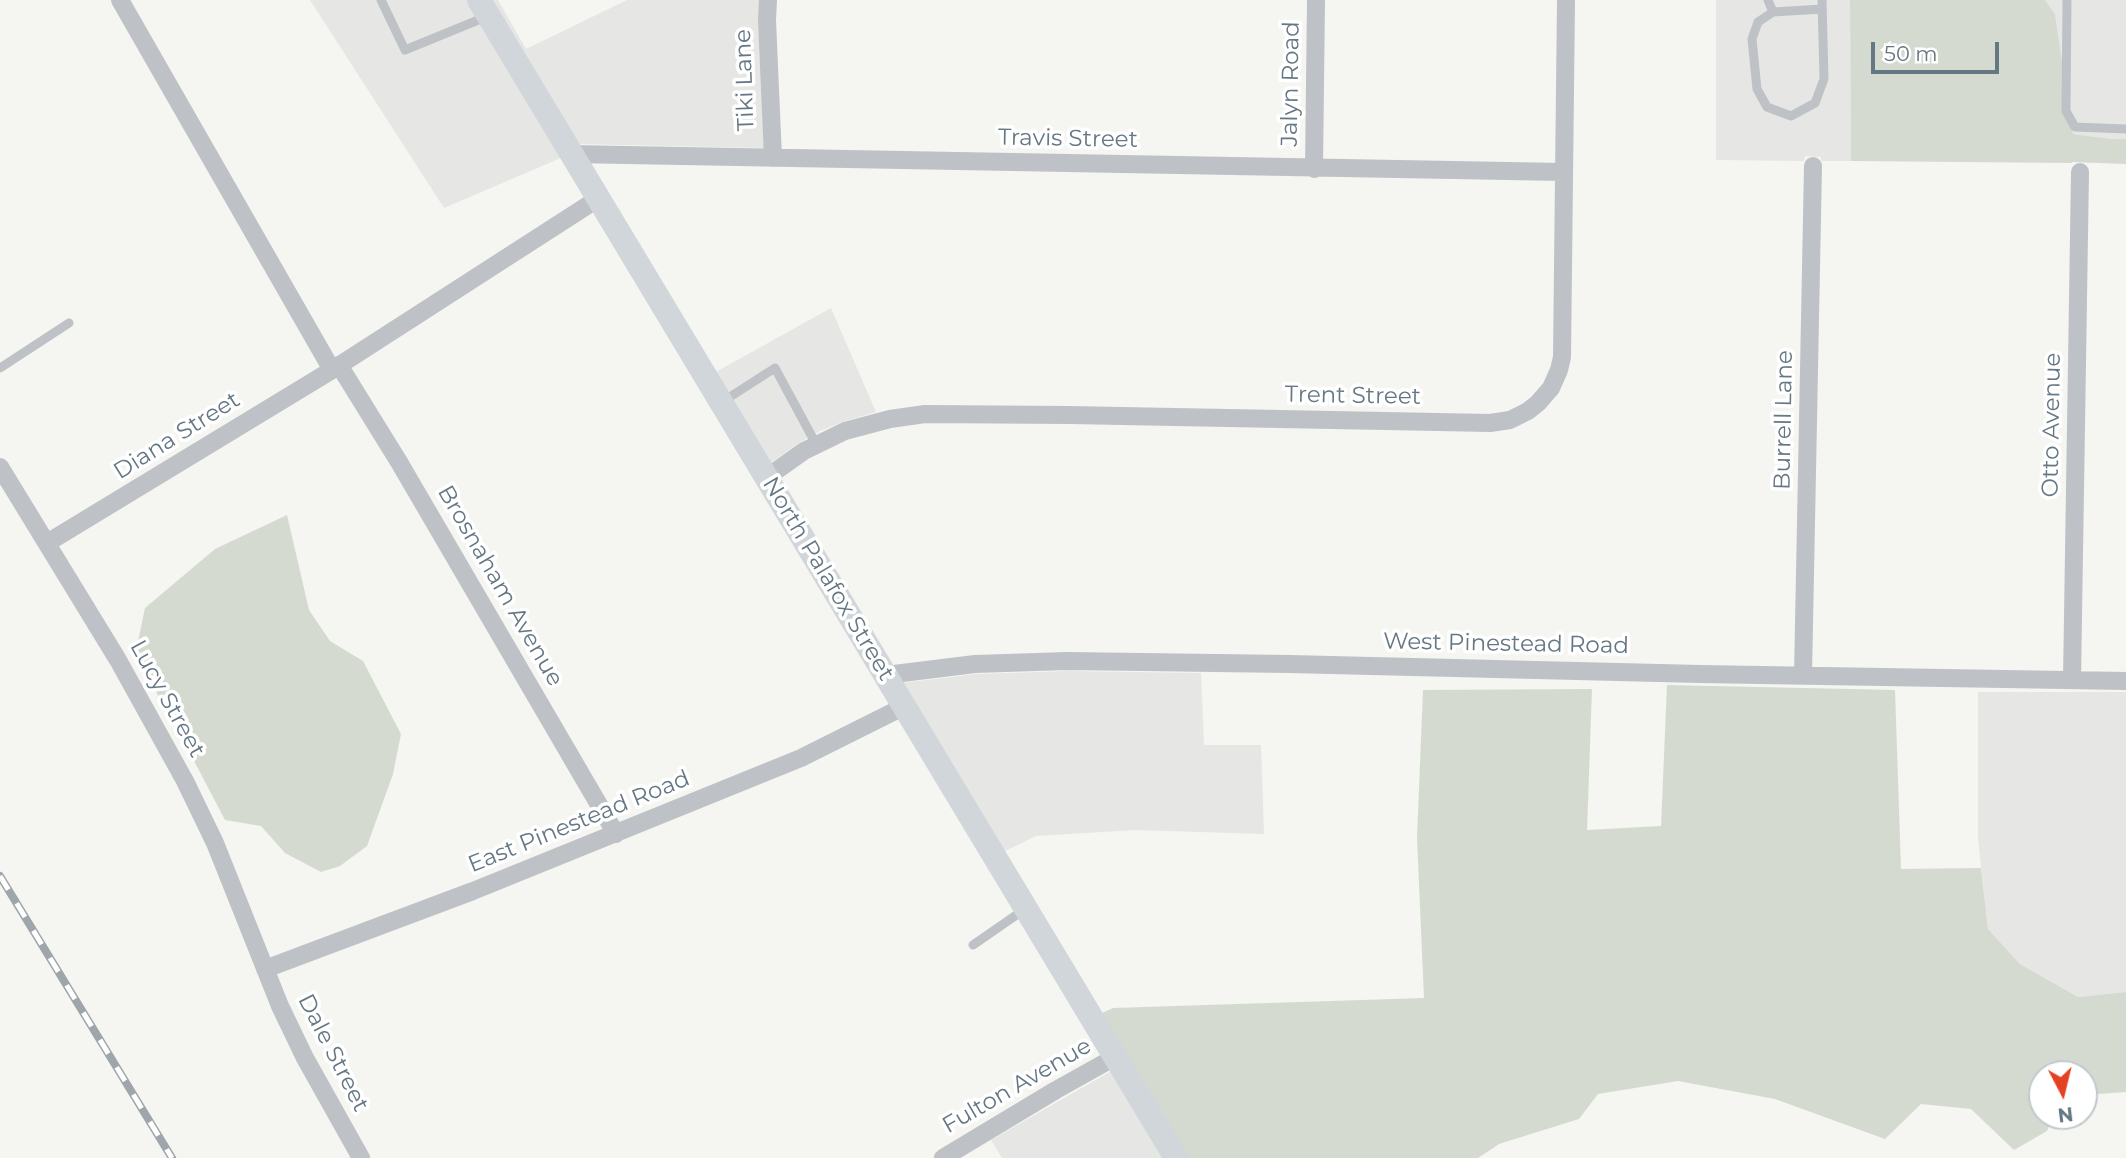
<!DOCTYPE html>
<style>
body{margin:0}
#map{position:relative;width:2126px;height:1158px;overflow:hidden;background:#f5f5f1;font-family:Montserrat,sans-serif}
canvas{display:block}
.north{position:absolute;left:2028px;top:1060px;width:70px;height:70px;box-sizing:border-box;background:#fff;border:2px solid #c1c9cd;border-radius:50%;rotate:173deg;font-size:19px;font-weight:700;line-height:28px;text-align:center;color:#647783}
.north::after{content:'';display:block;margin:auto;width:24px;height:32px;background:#e44323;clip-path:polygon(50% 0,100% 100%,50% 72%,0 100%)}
.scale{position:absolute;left:1871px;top:42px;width:128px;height:32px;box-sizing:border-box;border:4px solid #647783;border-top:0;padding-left:9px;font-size:21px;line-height:24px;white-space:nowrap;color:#647783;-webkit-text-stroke:5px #fff;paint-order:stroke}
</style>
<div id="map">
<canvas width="2126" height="1158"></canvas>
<div class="north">N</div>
<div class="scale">50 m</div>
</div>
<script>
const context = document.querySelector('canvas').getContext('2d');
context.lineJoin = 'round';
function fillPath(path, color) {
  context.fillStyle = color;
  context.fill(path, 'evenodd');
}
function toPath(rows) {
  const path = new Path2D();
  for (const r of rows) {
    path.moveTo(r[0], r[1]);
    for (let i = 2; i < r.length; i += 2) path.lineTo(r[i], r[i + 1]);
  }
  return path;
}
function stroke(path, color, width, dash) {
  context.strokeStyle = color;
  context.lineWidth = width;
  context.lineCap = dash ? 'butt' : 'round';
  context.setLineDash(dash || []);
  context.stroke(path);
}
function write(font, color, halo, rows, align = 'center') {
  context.font = font + ' Montserrat,sans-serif';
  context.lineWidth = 7;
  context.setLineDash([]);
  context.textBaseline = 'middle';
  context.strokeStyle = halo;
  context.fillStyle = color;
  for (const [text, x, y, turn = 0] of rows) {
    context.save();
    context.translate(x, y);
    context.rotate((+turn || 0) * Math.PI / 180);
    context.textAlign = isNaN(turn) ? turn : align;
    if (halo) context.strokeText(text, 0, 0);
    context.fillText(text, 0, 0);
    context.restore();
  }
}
const built = toPath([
 [310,0,469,0,563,157,444,208],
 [490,0,498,0,526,49,627,0,759,0,759,21,764,148,576,144],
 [1716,0,1850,0,1851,161,1821,161,1821,157,1805,156,1804,161,1716,160],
 [2045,0,2126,0,2126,139,2112,139,2073,134,2055,14],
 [831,308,876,412,842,422,820,431,799,443,769,464,714,373],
 [1068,671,1201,673,1204,745,1261,745,1264,834,1135,830,1036,836,1003,852,901,683,976,674],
 [1978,692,2126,692,2126,992,2078,997,2020,964,1988,929,1978,839],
 [1113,1070,1166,1158,1002,1158,991,1140]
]);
const green = toPath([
 [1850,0,2045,0,2055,14,2073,134,2112,139,2126,139,2126,164,2072,162,2072,163,1851,161],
 [287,515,309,610,330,641,363,661,401,734,393,774,367,846,340,866,321,872,285,853,261,826,225,820,171,717,135,656,145,608,215,549],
 [1667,685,1895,690,1901,869,1981,868,1988,929,2020,964,2078,997,2126,992,2126,1092,2084,1095,2084,1074,2042,1074,2042,1116,2053,1116,2047,1131,2014,1150,1971,1109,1921,1104,1885,1139,1775,1099,1678,1081,1598,1094,1579,1119,1499,1144,1478,1158,1187,1158,1100,1014,1113,1008,1424,998,1417,838,1423,690,1592,689,1587,830,1661,826]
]);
const service = toPath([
 [381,0,405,50,488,16],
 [1768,0,1773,12],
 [2067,0,2066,111,2075,127,2126,129],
 [1822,9,1773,12,1758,22,1752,39,1757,89,1767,107,1791,116,1815,103,1824,79,1822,0],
 [0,368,69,323],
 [722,402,775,368,816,444],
 [973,945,1025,909]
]);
const minor = toPath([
 [120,0,332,370],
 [768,0,767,20,773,158],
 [572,154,1563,172],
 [1314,169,1316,0],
 [339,365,399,462,616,834],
 [0,467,118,660,185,781,215,843,280,1006,305,1058,361,1158],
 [766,478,804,451,845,431,890,419,925,414,1070,415,1490,423,1510,420,1528,411,1538,403,1551,388,1559,370,1562,357,1566,0],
 [47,543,332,370,599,198],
 [886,675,975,664,1067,661,1290,664,1700,674,2126,681],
 [1803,675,1813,166],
 [2072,680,2080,172],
 [265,969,473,891,801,758,905,706],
 [943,1158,1056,1090,1115,1057]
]);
const secondary = toPath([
 [479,0,1176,1158]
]);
const rail = toPath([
 [0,876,172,1158]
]);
const streetNames = [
 ["Tiki Lane",745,80,-92],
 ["Jalyn Road",1291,84,-89],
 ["Travis Street",1068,139,1],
 ["Trent Street",1353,396,1],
 ["Burrell Lane",1784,420,-89],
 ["Otto Avenue",2052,425,-89],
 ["Diana Street",177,436,-32],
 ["North Palafox Street",828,579,59],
 ["Brosnaham Avenue",500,586,60],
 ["West Pinestead Road",1506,644,1],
 ["Lucy Street",167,699,61],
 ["East Pinestead Road",579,822,-22],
 ["Dale Street",333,1053,63],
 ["Fulton Avenue",1017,1086,-30]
];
fillPath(built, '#e6e7e5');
fillPath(green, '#d5dad0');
stroke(service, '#bec2c6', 9);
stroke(minor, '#bec2c6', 18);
stroke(secondary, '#d1d6da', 24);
stroke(rail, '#9fa6ab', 8);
stroke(rail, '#fff', 5, [16]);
write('23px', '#647783', '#fff', streetNames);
</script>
